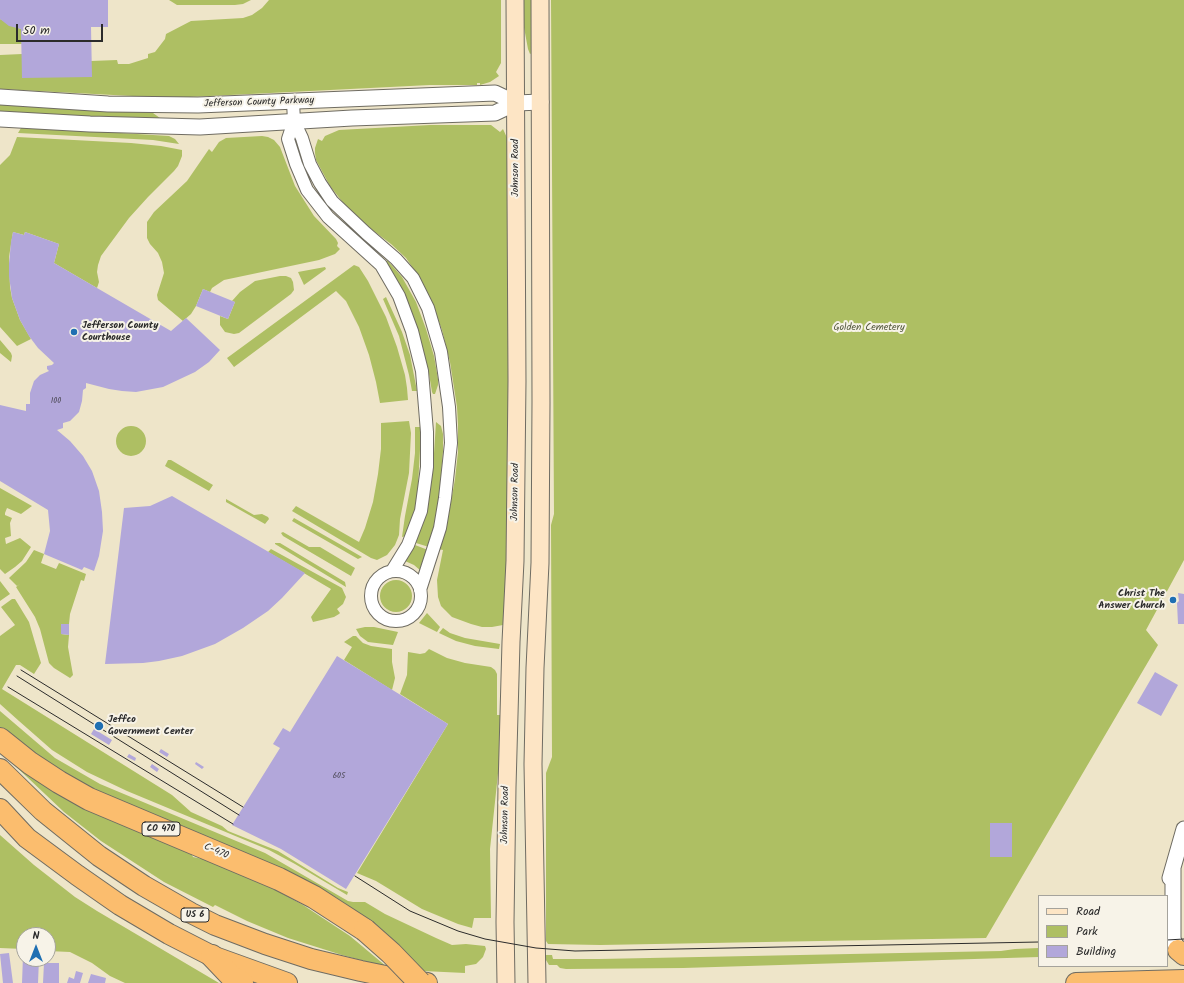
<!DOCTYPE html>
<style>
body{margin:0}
#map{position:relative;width:1184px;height:983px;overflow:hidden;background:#eee5c9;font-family:Kalam,sans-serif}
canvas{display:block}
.legend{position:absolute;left:1038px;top:895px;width:130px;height:72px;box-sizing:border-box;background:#f7f3e8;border:1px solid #a5a39c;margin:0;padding:5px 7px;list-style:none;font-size:12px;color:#2b2b2b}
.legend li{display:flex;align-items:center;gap:8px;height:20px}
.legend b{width:20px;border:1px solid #a5a39c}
.north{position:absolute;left:16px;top:927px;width:40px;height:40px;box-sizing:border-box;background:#f7f3e8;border:1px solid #a5a39c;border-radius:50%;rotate:0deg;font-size:11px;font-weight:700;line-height:16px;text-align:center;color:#2b2b2b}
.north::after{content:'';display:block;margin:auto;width:14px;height:18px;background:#1f6fb2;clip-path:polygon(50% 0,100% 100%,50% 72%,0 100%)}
.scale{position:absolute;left:16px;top:24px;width:87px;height:18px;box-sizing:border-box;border:2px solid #2b2b2b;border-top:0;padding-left:5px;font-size:12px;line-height:14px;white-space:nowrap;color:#2b2b2b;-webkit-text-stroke:3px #f7f3e8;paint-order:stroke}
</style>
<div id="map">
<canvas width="1184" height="983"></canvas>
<ul class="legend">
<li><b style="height:5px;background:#fde5c5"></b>Road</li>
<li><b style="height:11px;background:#aebf63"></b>Park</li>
<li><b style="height:11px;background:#b2a7da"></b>Building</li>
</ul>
<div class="north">N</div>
<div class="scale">50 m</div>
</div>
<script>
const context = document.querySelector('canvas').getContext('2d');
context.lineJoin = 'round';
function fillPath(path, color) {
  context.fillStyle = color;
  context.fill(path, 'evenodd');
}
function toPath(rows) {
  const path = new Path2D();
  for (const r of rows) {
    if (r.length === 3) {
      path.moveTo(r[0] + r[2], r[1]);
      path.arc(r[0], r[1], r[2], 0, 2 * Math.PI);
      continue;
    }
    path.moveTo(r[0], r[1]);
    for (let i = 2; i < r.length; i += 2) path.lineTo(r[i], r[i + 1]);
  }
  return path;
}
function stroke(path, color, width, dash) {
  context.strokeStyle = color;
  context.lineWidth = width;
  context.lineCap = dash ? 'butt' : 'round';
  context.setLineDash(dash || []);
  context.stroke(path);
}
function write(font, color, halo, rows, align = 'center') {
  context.font = font + ' Kalam,sans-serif';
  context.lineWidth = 4;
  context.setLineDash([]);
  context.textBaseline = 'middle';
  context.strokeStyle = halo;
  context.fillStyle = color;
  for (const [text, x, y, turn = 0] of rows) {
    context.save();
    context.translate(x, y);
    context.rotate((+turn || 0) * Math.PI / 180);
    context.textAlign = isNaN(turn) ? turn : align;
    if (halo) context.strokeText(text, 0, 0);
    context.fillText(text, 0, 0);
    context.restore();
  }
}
const green = toPath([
 [169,0,251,0,243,4,235,5,177,5],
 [269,0,501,0,501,63,496,72,499,76,490,82,480,85,480,83,477,83,477,85,430,85,170,98,0,89,0,55,22,54,91,61,117,60,118,64,129,64,148,58,148,54,155,52,165,39,166,34,191,21,243,18,252,15,262,8],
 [522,0,531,0,532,53,530,54,528,49,523,22],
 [551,0,1184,0,1184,560,1146,630,1158,645,986,938,600,945,548,944,546,941,546,773,552,757,551,525,554,514],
 [0,19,21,29,22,44,0,44],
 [0,103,145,111,153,113,160,118,159,121,0,112],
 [430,125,491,125,500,132,503,129,508,140,508,555,503,625,492,627,482,627,471,624,452,617,441,606,438,597,437,580,443,550,438,549,450,507,455,479,458,452,458,425,457,407,450,362,442,330,432,303,419,277,406,258,391,244,371,229,348,209,330,186,316,160,315,153,315,148,318,139,322,141,325,136,339,130],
 [24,127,169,136,175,139,179,144,153,140,18,133,21,128],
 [262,136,268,137,274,140,280,147,295,186,314,216,336,239,338,243,337,246,340,249,335,254,319,260,224,280,212,288,210,292,203,289,196,306,191,314,183,321,158,300,157,295,164,273,162,262,158,253,150,244,147,238,147,222,154,212,187,181,209,149,212,152,219,142,226,138],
 [17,137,131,143,161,146,182,150,182,156,178,166,174,171,148,197,129,218,101,256,98,265,97,272,99,282,97,288,54,263,59,244,25,232,24,235,13,232,9,257,10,287,12,298,20,320,31,339,17,346,0,327,0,165,10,155],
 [386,261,388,261,402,277,416,302,426,329,434,356,438,379,438,385,435,394,433,394,432,392,428,368,420,339,385,262],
 [354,265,359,267,368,281,386,317,397,347,405,375,407,388,408,400,380,403,376,382,369,355,359,327,346,301,336,291,234,367,227,358],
 [325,267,326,269,304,285,298,272],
 [280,276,286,276,291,278,293,282,294,290,291,294,239,333,234,334,225,332,220,325,220,316,228,319,235,302,232,301,240,292,255,281],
 [386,297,402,332,410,355,417,391,412,391,409,375,399,336,383,299],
 [0,340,11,353,12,356,11,362,0,353],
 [409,421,411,433,409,473,400,519,399,535,395,545,387,555,377,560,371,558,292,511,296,506,359,542,365,528,373,502,378,474,381,449,381,423],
 [436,422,441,426,443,434,443,451,437,524,429,547,416,543,429,495,433,469],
 [131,441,15],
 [415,427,420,427,421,431,417,505,406,536,402,537,405,516,412,479,415,453],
 [168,460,171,460,213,485,209,491,165,466],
 [0,488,32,506,21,514,7,508,5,513,5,515,12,518,10,523,11,536,5,538,6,544,20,538,31,547,22,561,15,567,5,574,0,569],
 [226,499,254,515,262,514,268,517,269,519,265,524,226,502],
 [294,518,343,546,362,557,358,559,292,521],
 [283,532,309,547,320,547,355,568,351,576,283,536,281,533],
 [275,543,280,543,345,582,346,587,275,544],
 [415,545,428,550,421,571,414,565,405,561],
 [271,549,342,588,346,597,343,604,337,609,340,613,339,614,334,617,313,622,311,617,331,589,268,552],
 [34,550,44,554,41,563,56,569,59,563,86,574,84,581,81,580,70,614,69,624,61,624,61,634,69,635,68,647,73,675,70,678,54,668,49,663,40,629,35,617,16,587,20,584,17,586,9,578,26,562],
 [396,596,16],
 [0,581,10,594,0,601],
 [12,599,15,599,29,622,41,663,34,674,20,665,16,665,2,689,172,795,191,812,222,826,228,831,278,851,338,888,348,892,347,895,295,864,269,850,127,791,87,772,52,750,19,721,0,704,0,636,15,625,1,607],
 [427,613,440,627,437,632,419,623],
 [365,627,374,627,398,632,393,645,368,642,360,636,356,629],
 [443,628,450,633,465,638,500,644,499,649,475,646,456,641,439,633],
 [353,636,356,636,363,643,371,646,392,649,392,662,395,678,392,690,344,660,352,647,344,642],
 [429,649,447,658,465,663,491,667,495,670,497,674,497,715,502,715,499,764,490,849,491,918,474,918,472,928,458,924,422,909,376,881,357,873,448,724,400,694,407,675,408,652,420,654,425,653],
 [0,711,55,758,100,784,265,853,348,901,353,902,365,902,385,914,436,938,452,945,466,944,485,946,486,949,483,957,476,964,465,966,465,973,423,971,365,917,337,898,311,883,224,844,81,786,0,729],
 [8,759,190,851,193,857,212,861,274,889,303,905,350,936,387,967,342,955,288,938,247,921,215,905,213,907,164,882,101,841,64,812],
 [0,835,34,865,75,897,97,911,219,983,125,983,110,976,92,963,70,952,48,951,48,935,24,935,24,949,0,948],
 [1039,948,1039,957,683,968,566,969,560,968,557,965,549,965,543,955,552,955,553,959,599,959,1001,951,1015,949]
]);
const building = toPath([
 [0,0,108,0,108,27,91,27,92,77,22,78,21,29,9,26,0,19],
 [13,232,24,235,25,232,59,244,54,263,171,331,186,318,220,350,209,362,195,372,163,387,136,392,122,391,109,389,86,383,86,388,83,390,82,401,79,412,70,421,63,423,63,428,57,430,70,441,83,456,92,471,99,491,102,512,103,531,99,556,94,571,84,567,82,570,44,554,50,531,48,510,0,481,0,405,26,411,26,404,30,404,30,393,34,381,40,375,49,371,47,369,47,366,52,365,54,363,38,348,29,336,20,320,12,298,9,276,9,264,11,242],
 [203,289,235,302,228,319,196,306],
 [172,496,305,573,282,598,268,611,243,628,215,644,182,656,159,661,143,663,105,664,124,508,150,506],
 [1178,593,1184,594,1184,624,1178,624,1177,603,1179,601],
 [61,624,69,624,69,635,61,634],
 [337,656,448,724,346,889,281,849,232,825,280,748,273,744,283,728,290,732],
 [1155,672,1178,685,1161,716,1137,703],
 [94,729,112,740,109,745,91,734],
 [161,749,169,754,167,757,159,752],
 [129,754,136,758,135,761,127,757],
 [196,762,204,767,202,769,195,764],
 [152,764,159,769,157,772,150,767],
 [990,823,1012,823,1012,857,990,857],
 [9,953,13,983,3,983,0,954],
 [23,956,24,956,24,959,39,959,38,983,22,983],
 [44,963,59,963,59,983,43,983],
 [76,971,83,973,80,983,67,983,69,977,74,979],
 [91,974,106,978,105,983,88,983]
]);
const minor = toPath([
 [293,102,294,121,288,139,296,164,307,190,328,217,381,265,399,296,412,331,422,371,427,432,427,467,421,511,408,545,392,571],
 [294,121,302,138,310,164,320,183,332,201,366,233,396,259,413,278,428,308,441,352,449,407,451,443,445,498,440,528,420,590],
 [396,596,25]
]);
const tertiary = toPath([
 [0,97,108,104,198,105,495,93,516,103],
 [0,119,90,124,200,127,352,118,495,113,516,103,541,102],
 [1173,869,1173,939,1178,950],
 [1170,878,1184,829]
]);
const secondary = toPath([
 [506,983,505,922,507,787,511,642,515,561,517,381,515,0],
 [537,983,533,764,535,668,540,563,541,402,540,0]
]);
const trunk = toPath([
 [0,769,43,811,99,856,144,886,191,913,215,925,265,944,311,959,361,971,410,981,427,983],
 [0,809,27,838,77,875,120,905,169,934,212,956,287,983],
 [1178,950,1184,955],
 [1076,983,1184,980]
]);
const motorway = toPath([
 [0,739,30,763,59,782,89,799,279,879,314,897,365,930],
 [212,956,232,977,242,983]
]);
const tram = toPath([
 [21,670,243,807],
 [17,676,239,815],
 [8,687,233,824],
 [355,876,410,911,458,931,485,939,536,948,575,951,1039,942],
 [1167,940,1184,939]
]);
const motorwayBridge = toPath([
 [365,930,391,953,420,983]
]);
const markers = [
 [74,332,4,"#1f6fb2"],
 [1173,600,4,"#1f6fb2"],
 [99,726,5,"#1f6fb2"]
];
const numberNames = [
 ["100",56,402],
 ["605",339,777]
];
const shields = [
 [161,829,38],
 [195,915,28]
];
const shieldNames = [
 ["CO 470",161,829],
 ["US 6",195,915]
];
const streetNames = [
 ["Jefferson County Parkway",259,103,-2],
 ["Johnson Road",516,168,-90],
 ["Johnson Road",516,492,-89],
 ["Johnson Road",506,815,-89],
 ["C-470",216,852,23]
];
const poiNames = [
 ["Jefferson County",82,326],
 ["Courthouse",82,338],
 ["Christ The",1165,594,"right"],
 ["Answer Church",1165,606,"right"],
 ["Jeffco",108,720],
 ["Government Center",108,732]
];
const parkNames = [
 ["Golden Cemetery",869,328]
];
fillPath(green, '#aebf63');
fillPath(building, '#b2a7da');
stroke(minor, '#6f6c62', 14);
stroke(tertiary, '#6f6c62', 17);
stroke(secondary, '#6f6c62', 19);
stroke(trunk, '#6f6c62', 22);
stroke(motorway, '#6f6c62', 24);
stroke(minor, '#fff', 12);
stroke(tertiary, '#fff', 15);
stroke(secondary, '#fde5c5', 17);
stroke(trunk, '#fbbd6e', 20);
stroke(motorway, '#fbbd6e', 22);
stroke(tram, '#2b2b2b', 1);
stroke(motorwayBridge, '#6f6c62', 24, []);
stroke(motorwayBridge, '#fbbd6e', 22);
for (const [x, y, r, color] of markers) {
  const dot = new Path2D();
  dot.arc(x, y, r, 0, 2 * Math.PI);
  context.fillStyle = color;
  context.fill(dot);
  stroke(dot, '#f7f3e8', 1.5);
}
write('8px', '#4d4a57', null, numberNames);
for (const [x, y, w] of shields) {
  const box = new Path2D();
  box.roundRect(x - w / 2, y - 7, w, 14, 3);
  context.fillStyle = '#f7f3e8';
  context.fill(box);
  stroke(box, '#2b2b2b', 1);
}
write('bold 9px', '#2b2b2b', null, shieldNames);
write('10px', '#2b2b2b', '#f7f3e8', streetNames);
write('bold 10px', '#2b2b2b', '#f7f3e8', poiNames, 'left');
write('10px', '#52573c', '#f7f3e8', parkNames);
</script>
